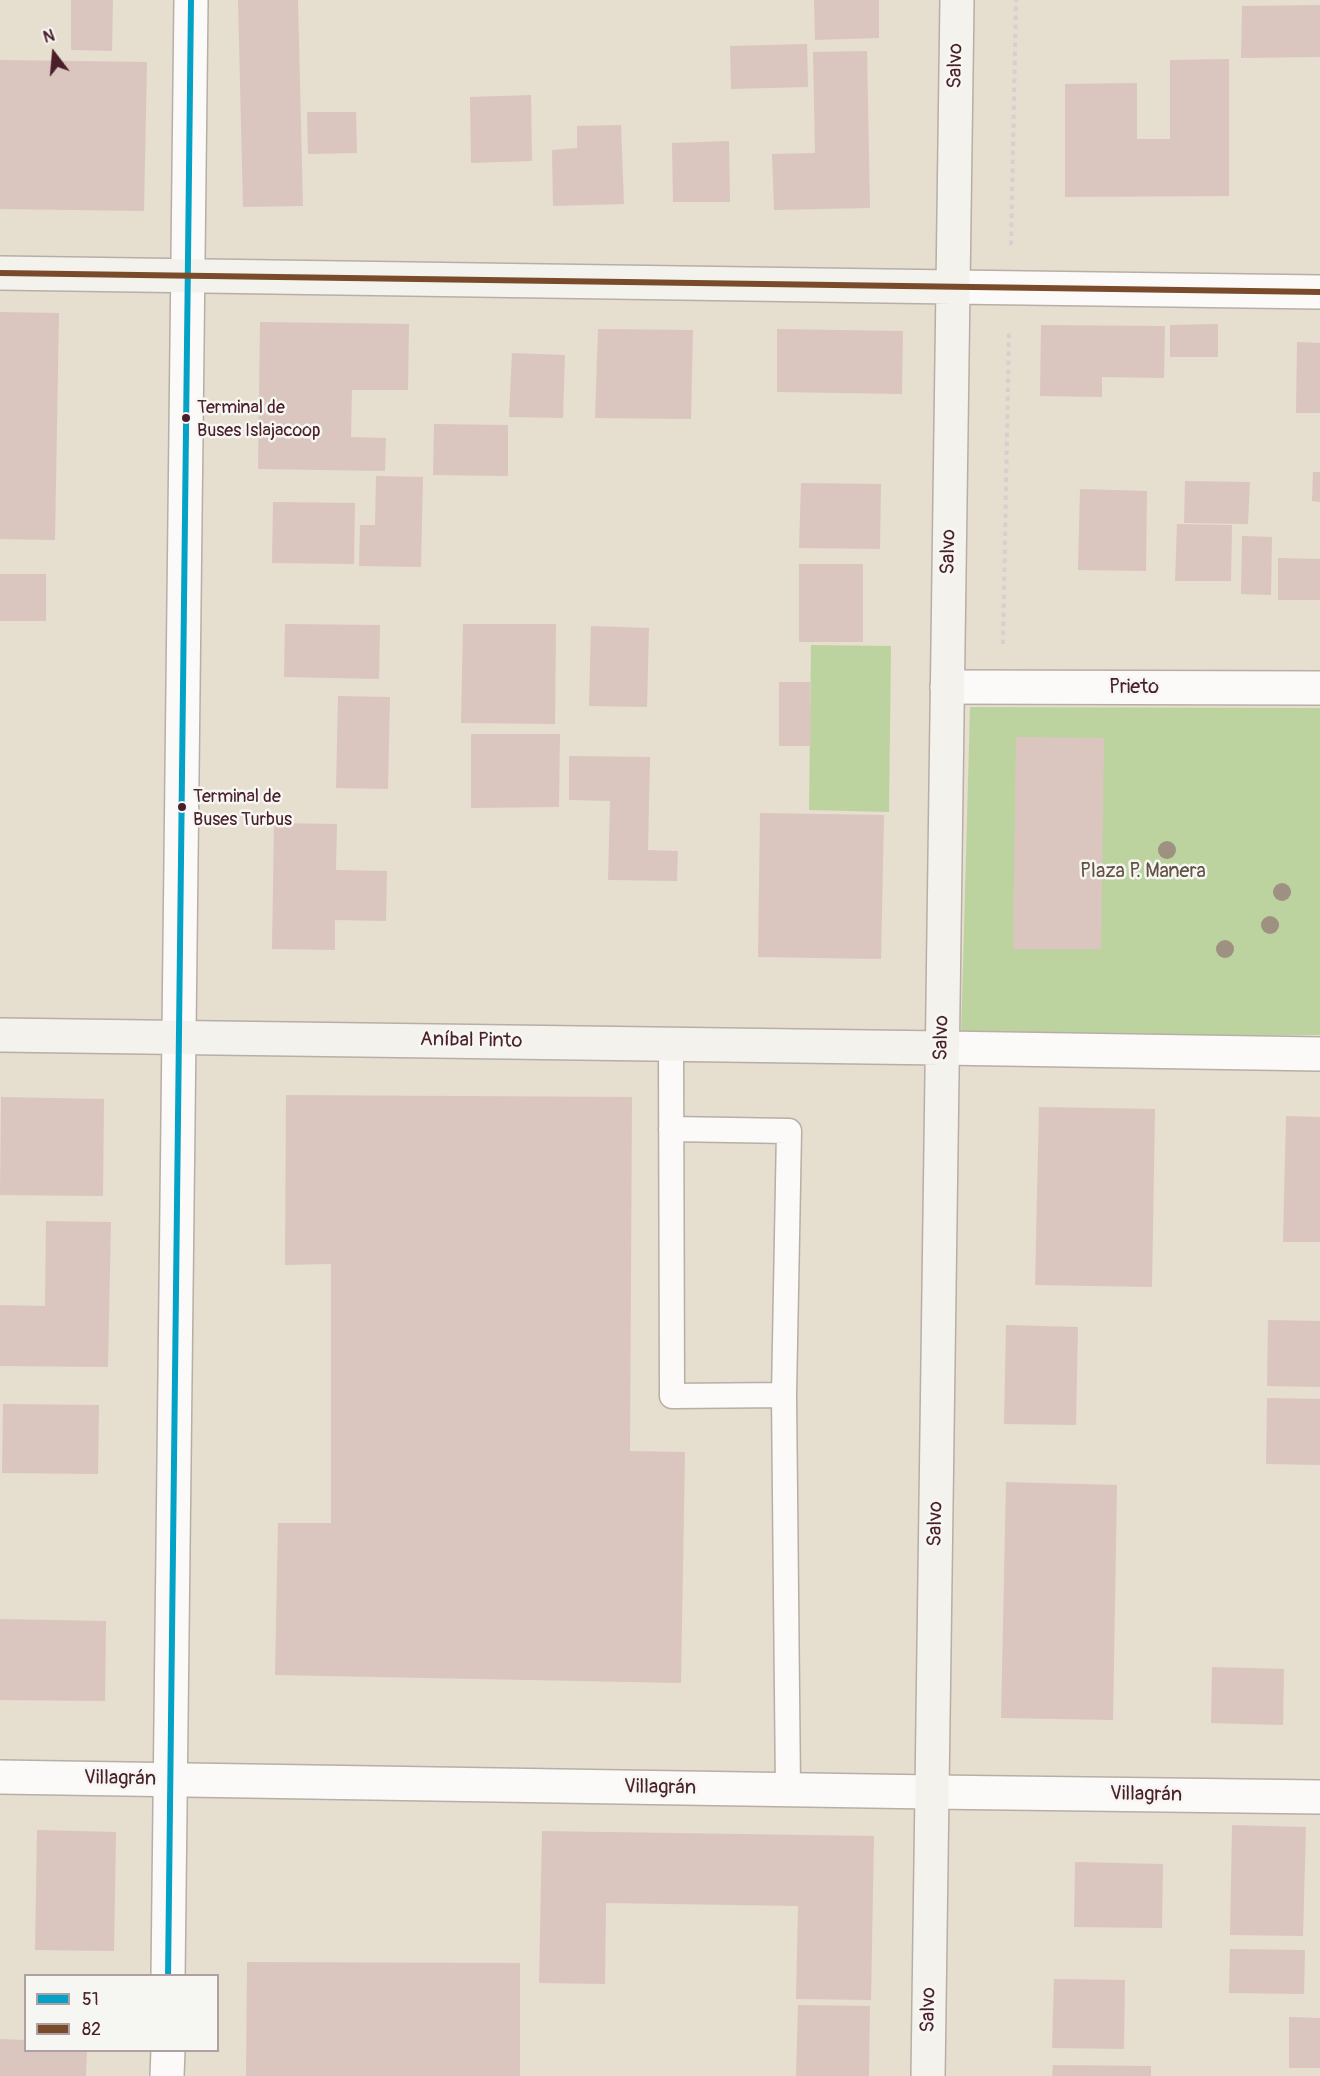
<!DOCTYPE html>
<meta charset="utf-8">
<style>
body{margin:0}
#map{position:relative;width:1320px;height:2076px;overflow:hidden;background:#e6decf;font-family:Pangolin,sans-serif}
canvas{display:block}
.legend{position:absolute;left:24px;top:1974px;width:195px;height:78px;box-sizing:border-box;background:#f6f6f2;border:2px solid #b1a0a2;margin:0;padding:8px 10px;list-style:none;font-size:18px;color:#4a1f2b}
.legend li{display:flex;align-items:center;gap:12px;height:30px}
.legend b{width:30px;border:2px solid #b1a0a2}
.north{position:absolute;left:24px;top:24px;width:60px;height:60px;-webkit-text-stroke:4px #f6f6f2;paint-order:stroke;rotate:344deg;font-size:16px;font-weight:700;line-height:24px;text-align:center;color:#4a1f2b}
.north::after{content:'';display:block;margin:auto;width:21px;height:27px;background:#4a1f2b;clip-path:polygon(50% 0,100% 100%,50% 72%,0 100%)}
</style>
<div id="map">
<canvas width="1320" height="2076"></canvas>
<ul class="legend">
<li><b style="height:8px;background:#04a2c6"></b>51</li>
<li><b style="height:8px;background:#7a4b2a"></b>82</li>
</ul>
<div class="north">N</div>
</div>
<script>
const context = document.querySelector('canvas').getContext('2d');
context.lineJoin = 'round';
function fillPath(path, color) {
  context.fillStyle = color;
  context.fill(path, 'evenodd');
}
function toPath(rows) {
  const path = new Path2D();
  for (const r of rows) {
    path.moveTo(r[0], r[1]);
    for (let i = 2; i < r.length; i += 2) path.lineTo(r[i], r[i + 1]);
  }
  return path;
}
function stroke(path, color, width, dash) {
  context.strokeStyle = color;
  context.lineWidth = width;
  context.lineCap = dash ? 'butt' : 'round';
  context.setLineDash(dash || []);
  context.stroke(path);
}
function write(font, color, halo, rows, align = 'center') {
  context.font = font + ' Pangolin,sans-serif';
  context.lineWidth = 5;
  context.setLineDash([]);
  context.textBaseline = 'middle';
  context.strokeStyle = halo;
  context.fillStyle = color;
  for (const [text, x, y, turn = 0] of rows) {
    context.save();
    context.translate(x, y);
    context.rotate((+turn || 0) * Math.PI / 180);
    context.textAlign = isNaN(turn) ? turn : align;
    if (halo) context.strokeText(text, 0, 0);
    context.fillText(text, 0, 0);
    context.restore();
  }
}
const green = toPath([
 [811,645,891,646,889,812,809,810],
 [970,707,1320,708,1320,1035,961,1037]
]);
const building = toPath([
 [71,0,113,0,112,51,71,50],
 [238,0,298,0,303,206,243,207],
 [814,0,879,0,879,38,815,40],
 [1320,5,1320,57,1241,58,1242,6],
 [807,44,808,87,731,89,730,46],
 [867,51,870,208,774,210,772,154,815,153,813,52],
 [1229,59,1229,196,1065,197,1065,84,1137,83,1137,139,1170,139,1170,60],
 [0,60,147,62,144,211,0,209],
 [531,95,532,161,471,163,470,97],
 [307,112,356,112,357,153,308,154],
 [621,125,624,204,553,206,552,150,577,148,577,126],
 [729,141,730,202,673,202,672,143],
 [0,312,59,313,55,540,0,539],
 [260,322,409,324,408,390,352,390,351,437,386,438,385,471,258,469],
 [1218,324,1218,357,1170,357,1170,325],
 [1041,325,1165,326,1164,378,1102,377,1102,397,1040,396],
 [598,329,693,330,691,419,595,418],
 [777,329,903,331,902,394,777,392],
 [1297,342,1320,343,1320,413,1296,413],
 [512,353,565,355,563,418,509,417],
 [434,424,508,425,508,476,433,475],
 [1313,472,1320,472,1320,502,1312,501],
 [376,476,423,477,421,567,359,566,360,525,375,525],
 [1185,481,1250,482,1248,524,1184,523],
 [801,483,881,484,880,549,799,548],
 [1080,489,1147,491,1146,571,1078,570],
 [273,502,355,503,354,564,272,563],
 [1177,524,1232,525,1231,581,1175,581],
 [1242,536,1272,537,1271,595,1241,594],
 [1278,558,1320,559,1320,600,1278,600],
 [799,564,863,564,863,642,799,642],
 [0,574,46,574,46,621,0,621],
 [285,624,380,625,379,679,284,677],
 [463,624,556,624,555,724,461,723],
 [591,626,649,628,647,707,589,706],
 [779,682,810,682,811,746,779,746],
 [338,696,390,697,388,789,336,788],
 [471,734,560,734,559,807,471,808],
 [1016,737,1104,738,1101,949,1013,949],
 [569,756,650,757,648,850,678,851,677,881,608,880,610,801,569,800],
 [760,813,884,815,881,959,758,957],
 [274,823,337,824,336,870,387,871,386,921,335,920,335,950,272,949],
 [286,1095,632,1097,630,1451,685,1452,681,1683,275,1675,278,1523,331,1523,331,1264,285,1265],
 [1,1097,104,1099,103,1196,0,1195],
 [1039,1107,1155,1109,1152,1287,1035,1285],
 [1286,1116,1320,1117,1320,1242,1283,1242],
 [46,1221,111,1222,108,1367,0,1366,0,1305,45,1306],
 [1268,1320,1320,1321,1320,1387,1267,1386],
 [1006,1325,1078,1327,1076,1425,1004,1424],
 [1267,1398,1320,1399,1320,1465,1266,1464],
 [3,1404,99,1405,98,1474,2,1473],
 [1006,1482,1117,1485,1113,1720,1001,1718],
 [0,1619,106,1621,105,1701,0,1700],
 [1212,1667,1284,1669,1283,1725,1211,1723],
 [1232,1825,1306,1827,1303,1936,1230,1935],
 [37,1830,116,1832,114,1951,35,1950],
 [542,1831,874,1836,871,2000,796,1999,798,1906,606,1903,605,1984,539,1983],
 [1075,1862,1163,1864,1162,1928,1074,1927],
 [1230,1949,1305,1950,1304,1994,1229,1993],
 [247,1962,520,1963,520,2076,246,2076],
 [1054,1979,1125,1980,1124,2049,1052,2048],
 [798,2005,870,2006,869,2076,796,2076],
 [1289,2017,1320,2018,1320,2068,1289,2068],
 [0,2039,26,2040,26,2050,87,2050,86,2076,0,2076],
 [1053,2065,1151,2066,1151,2076,1052,2076]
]);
const path = toPath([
 [1011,245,1016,0],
 [1003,644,1009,331]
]);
const service = toPath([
 [671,1044,672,1396,784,1395],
 [671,1129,789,1131,784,1395,788,1790]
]);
const pedestrian = toPath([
 [942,1048,1320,1054]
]);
const minor = toPath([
 [953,287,1320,292],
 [947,687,1320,688],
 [932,1792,1320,1797],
 [168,1976,191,0],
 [167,2076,168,2050]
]);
const tertiary = toPath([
 [0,1777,932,1792]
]);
const secondary = toPath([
 [0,273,953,287],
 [0,1035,942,1048],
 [928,2076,957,0]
]);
const bus1 = toPath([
 [168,1976,191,0]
]);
const bus2 = toPath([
 [0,273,1320,292]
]);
const trees = [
 [1167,850],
 [1282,892],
 [1270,925],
 [1225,949]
];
const markers = [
 [186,418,5,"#4a1f2b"],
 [182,807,5,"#4a1f2b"]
];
const busNames = [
 ["Terminal de",197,408],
 ["Buses Islajacoop",197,431],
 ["Terminal de",193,797],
 ["Buses Turbus",193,820]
];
const streetNames = [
 ["Salvo",956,66,-89],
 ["Salvo",949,552,-89],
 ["Prieto",1134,688],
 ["Salvo",942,1038,-89],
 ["Aníbal Pinto",471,1041,1],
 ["Salvo",936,1524,-89],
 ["Villagrán",120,1779,1],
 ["Villagrán",660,1788,1],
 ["Villagrán",1146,1795,1],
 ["Salvo",929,2010,-89]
];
const parkNames = [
 ["Plaza P. Manera",1143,872]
];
fillPath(green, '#bdd39f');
fillPath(building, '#dac6bf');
stroke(service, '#b7aea6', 27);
stroke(pedestrian, '#b7aea6', 36);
stroke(minor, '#b7aea6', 36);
stroke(tertiary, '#b7aea6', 36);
stroke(secondary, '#b7aea6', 36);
stroke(path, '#d5d1ce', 4, [4.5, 4.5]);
stroke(service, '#fbfaf8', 24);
stroke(pedestrian, '#fbfaf8', 33);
stroke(minor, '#fbfaf8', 33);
stroke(tertiary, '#fbfaf8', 33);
stroke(secondary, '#f4f2ed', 33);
stroke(bus1, '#04a2c6', 6);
stroke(bus2, '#7a4b2a', 6);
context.fillStyle = '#9e9181';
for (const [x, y] of trees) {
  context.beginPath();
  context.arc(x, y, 9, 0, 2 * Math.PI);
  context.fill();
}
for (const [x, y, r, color] of markers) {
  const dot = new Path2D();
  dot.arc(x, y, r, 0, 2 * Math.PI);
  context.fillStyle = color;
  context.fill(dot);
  stroke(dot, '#f6f6f2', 2);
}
write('18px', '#4a1f2b', '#f6f6f2', busNames, 'left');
write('20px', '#4a1f2b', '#f6f6f2', streetNames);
write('20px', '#635242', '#f6f6f2', parkNames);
</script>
